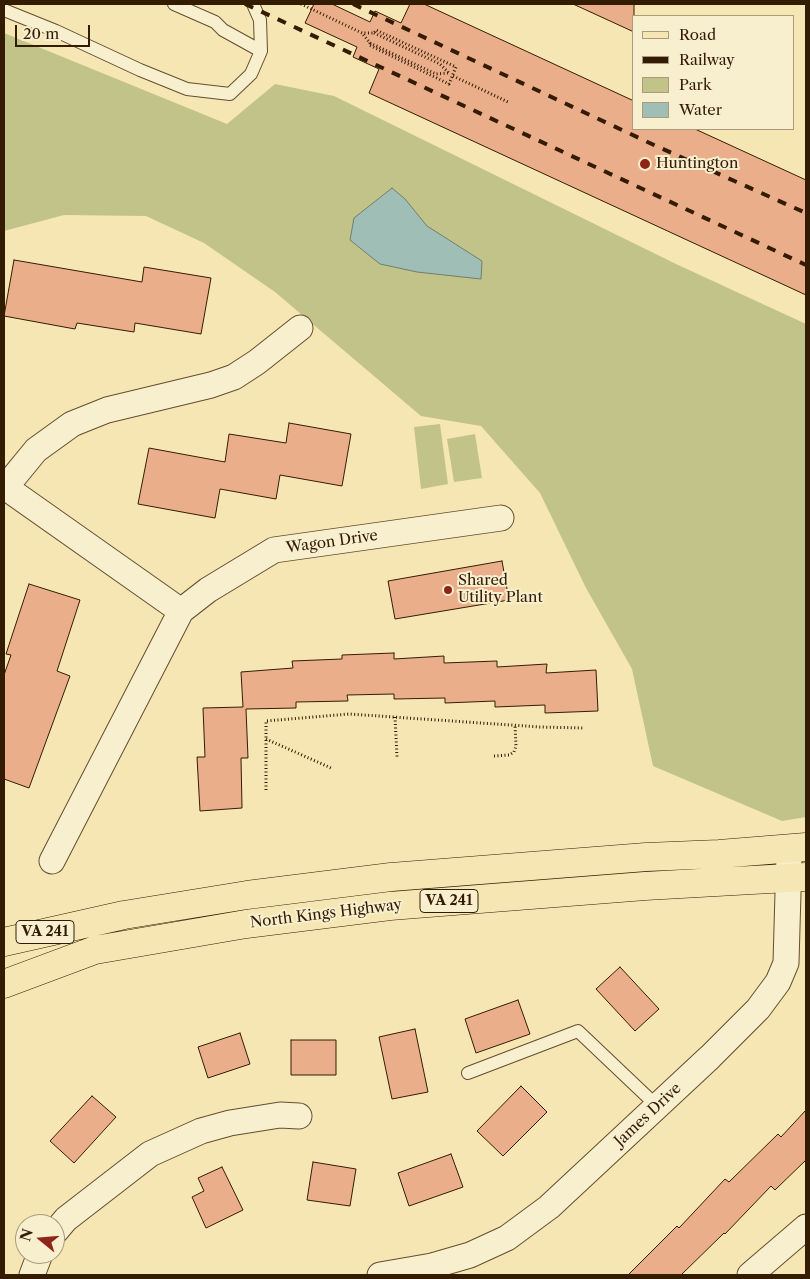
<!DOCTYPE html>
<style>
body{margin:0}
#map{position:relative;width:810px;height:1279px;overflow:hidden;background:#f5e6b3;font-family:"Libre Caslon Text",serif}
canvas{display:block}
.frame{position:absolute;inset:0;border:5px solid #341c03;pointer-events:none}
.legend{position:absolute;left:632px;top:15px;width:162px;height:115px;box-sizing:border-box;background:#f8efce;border:1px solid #aa9b7d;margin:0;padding:6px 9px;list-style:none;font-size:15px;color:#341c03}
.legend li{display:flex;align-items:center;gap:10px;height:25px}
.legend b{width:25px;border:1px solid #aa9b7d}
.north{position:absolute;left:15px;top:1214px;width:50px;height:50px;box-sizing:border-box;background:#f8efce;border:1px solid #aa9b7d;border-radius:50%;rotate:287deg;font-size:14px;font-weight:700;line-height:20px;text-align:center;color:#341c03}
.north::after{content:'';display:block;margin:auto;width:18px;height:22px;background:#8f2418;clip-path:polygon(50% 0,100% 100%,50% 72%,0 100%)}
.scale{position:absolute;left:15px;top:25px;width:75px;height:22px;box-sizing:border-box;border:2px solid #341c03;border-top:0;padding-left:6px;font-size:15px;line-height:18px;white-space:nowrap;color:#341c03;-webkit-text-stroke:4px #f8efce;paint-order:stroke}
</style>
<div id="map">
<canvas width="810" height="1279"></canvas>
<div class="frame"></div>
<ul class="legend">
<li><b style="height:6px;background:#f5e6b3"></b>Road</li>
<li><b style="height:6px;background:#341c03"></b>Railway</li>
<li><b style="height:14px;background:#c1c389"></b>Park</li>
<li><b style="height:14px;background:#9fbeb5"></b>Water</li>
</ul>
<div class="north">N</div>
<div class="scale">20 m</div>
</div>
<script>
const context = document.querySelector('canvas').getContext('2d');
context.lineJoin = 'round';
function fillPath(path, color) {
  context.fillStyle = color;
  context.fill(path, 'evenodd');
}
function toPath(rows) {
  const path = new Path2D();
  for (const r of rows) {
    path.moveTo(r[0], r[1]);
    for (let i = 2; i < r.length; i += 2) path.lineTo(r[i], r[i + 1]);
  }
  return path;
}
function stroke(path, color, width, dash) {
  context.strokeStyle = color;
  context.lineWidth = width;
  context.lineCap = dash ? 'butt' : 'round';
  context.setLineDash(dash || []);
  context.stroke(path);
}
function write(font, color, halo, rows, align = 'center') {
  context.font = font + ' "Libre Caslon Text",serif';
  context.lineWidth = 4;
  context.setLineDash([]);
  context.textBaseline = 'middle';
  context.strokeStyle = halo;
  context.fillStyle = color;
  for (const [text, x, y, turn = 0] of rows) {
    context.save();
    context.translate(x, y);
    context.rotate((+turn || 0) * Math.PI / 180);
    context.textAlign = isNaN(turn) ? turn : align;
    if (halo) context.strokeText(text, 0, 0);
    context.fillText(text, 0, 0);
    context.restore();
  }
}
const green = toPath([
 [4,33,227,124,275,84,334,96,676,264,806,324,806,817,782,821,653,766,632,669,586,588,540,493,481,426,421,416,275,292,204,243,146,216,64,215,4,231],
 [440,424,448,484,421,489,414,427],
 [475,434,482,478,454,482,447,439]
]);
const water = toPath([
 [392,188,405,199,427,226,482,261,481,279,417,272,380,264,350,240,354,218,392,188]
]);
const building = toPath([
 [314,4,332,4,370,22,375,11,401,23,410,4,424,4,634,101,634,129,695,129,806,180,806,295,369,93,379,69,353,57,357,47,305,23,314,4],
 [573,4,634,4,634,32,573,4],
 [14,260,142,282,144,267,211,278,201,334,135,323,134,332,77,323,75,329,4,316,14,260],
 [289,423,351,434,342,486,280,475,276,499,220,489,215,518,138,504,149,448,225,462,229,434,286,443,289,423],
 [502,561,509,600,395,619,388,581,502,561],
 [29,584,80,600,57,671,70,676,29,788,4,779,4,675,11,655,6,654,29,584],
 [394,653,394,659,444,656,444,663,497,661,497,667,547,664,546,673,596,670,598,711,545,713,545,705,495,707,495,701,445,703,445,698,394,699,394,694,347,695,348,701,296,702,296,708,246,709,248,758,241,758,242,808,200,811,197,757,205,757,203,708,243,707,241,672,293,668,292,661,342,659,342,655,394,653],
 [620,967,659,1009,635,1031,596,989,620,967],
 [518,1000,530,1034,476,1053,465,1019,518,1000],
 [415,1029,428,1092,392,1099,379,1037,415,1029],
 [240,1033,250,1064,208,1078,198,1047,240,1033],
 [291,1040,336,1040,336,1075,291,1075,291,1040],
 [521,1086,547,1112,503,1156,477,1131,521,1086],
 [92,1096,116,1117,74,1163,50,1141,92,1096],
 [806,1110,806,1160,775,1190,771,1186,725,1234,724,1233,681,1275,628,1275,677,1226,679,1228,725,1179,729,1182,778,1134,781,1137,806,1110],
 [451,1154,463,1187,409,1206,398,1173,451,1154],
 [313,1162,356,1169,350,1206,307,1200,313,1162],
 [222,1167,243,1210,206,1228,192,1197,204,1191,198,1178,222,1167]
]);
const path = toPath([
 [301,4,362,33,374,33,376,30,456,67,449,84,369,45,370,43,362,33],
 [374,33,440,64,449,73],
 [370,43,436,74,448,73],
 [453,76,508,102],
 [395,717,397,757],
 [266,739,331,768],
 [494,756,509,755,514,752,516,746,515,725],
 [266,790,266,721,349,714,540,727,584,728]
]);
const lane = toPath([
 [174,4,215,22,223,30,261,51],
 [4,10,56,31,140,70,187,89,230,94,251,74,261,51,260,20,253,4],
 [468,1073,578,1031,657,1106]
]);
const street = toPath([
 [5,487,181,611],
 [4,489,36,450,72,424,107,410,211,385,234,377,257,362,300,328],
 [52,861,181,611,208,590,274,550,501,518],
 [55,1232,66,1219,150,1154,201,1131,230,1123,280,1115,299,1116],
 [32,1275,40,1254],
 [380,1275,432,1266,470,1255,507,1238,549,1207,710,1057,758,1009,778,982,786,963,789,857],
 [750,1275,806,1227]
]);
const primary = toPath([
 [4,942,124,915,247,895,391,877,646,857,719,854,806,847],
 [4,984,95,950,246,924,390,906,645,886,806,877]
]);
const rail = toPath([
 [245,4,806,265],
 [353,4,654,145,806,213]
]);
const markers = [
 [645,164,6,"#8f2418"],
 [448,590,5,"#8f2418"]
];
const shields = [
 [449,901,58],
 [45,932,58]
];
const shieldNames = [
 ["VA 241",449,901],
 ["VA 241",45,932]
];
const poiNames = [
 ["Huntington",656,164],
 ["Shared",458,581],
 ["Utility Plant",458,598]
];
const streetNames = [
 ["Wagon Drive",332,542,-8],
 ["North Kings Highway",326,914,-7],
 ["James Drive",648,1115,-43]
];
fillPath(green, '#c1c389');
fillPath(water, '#9fbeb5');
stroke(water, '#747d6e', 1);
fillPath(building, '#eaae8b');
stroke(building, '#341c03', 1);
stroke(lane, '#644e2f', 14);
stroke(street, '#644e2f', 27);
stroke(primary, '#341c03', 29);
stroke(path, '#341c03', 3, [1, 2.5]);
stroke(lane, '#f8efce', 12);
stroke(street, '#f8efce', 25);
stroke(primary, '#f5e6b3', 28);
stroke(rail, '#341c03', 4, [9, 9]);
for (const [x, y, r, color] of markers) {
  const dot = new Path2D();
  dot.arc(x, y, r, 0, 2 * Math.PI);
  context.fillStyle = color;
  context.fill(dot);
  stroke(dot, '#f8efce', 2);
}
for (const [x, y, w] of shields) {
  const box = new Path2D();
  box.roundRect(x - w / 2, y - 11.5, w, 23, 4);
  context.fillStyle = '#f8efce';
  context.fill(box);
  stroke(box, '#341c03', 1);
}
write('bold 14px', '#341c03', null, shieldNames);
write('15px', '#341c03', '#f8efce', poiNames, 'left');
write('15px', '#341c03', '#f8efce', streetNames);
</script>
